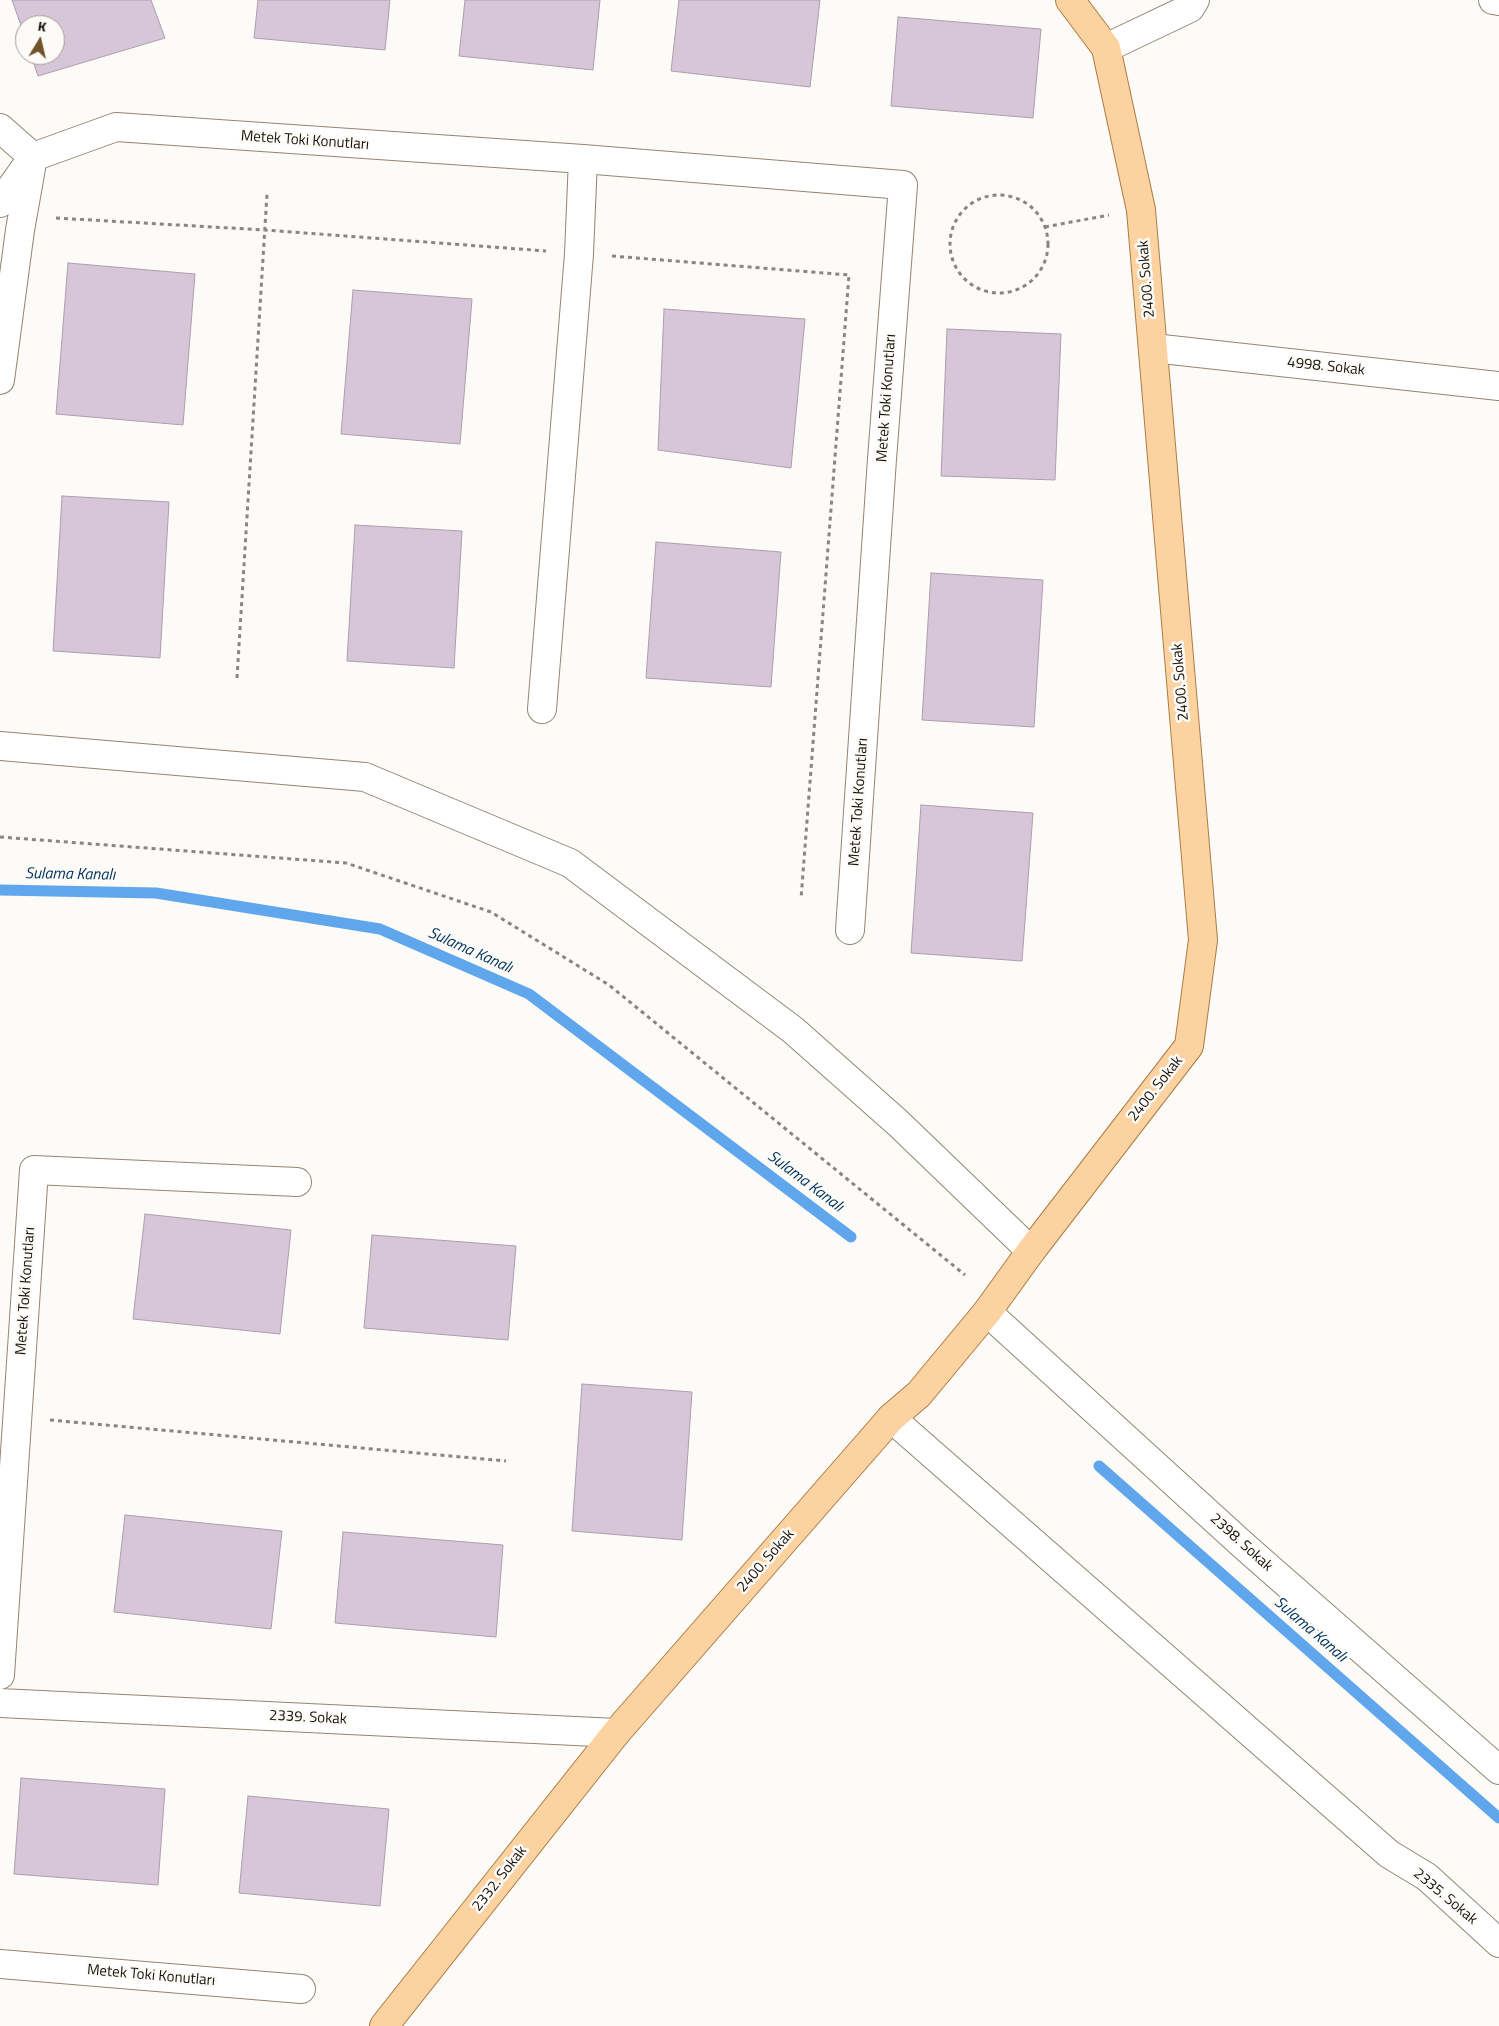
<!DOCTYPE html>
<meta charset="utf-8">
<style>
body{margin:0}
#map{position:relative;width:1499px;height:2026px;overflow:hidden;background:#fdfbf7;font-family:"Titillium Web",sans-serif}
canvas{display:block}
.north{position:absolute;left:15px;top:15px;width:50px;height:50px;box-sizing:border-box;background:#fdfbf7;border:1px solid #a19e99;border-radius:50%;rotate:9deg;font-size:14px;font-weight:700;line-height:20px;text-align:center;color:#18130d}
.north::after{content:'';display:block;margin:auto;width:18px;height:22px;background:#725228;clip-path:polygon(50% 0,100% 100%,50% 72%,0 100%)}
</style>
<div id="map">
<canvas width="1499" height="2026"></canvas>
<div class="north">K</div>
</div>
<script>
const context = document.querySelector('canvas').getContext('2d');
context.lineJoin = 'round';
function toPath(rows) {
  const path = new Path2D();
  for (const r of rows) {
    if (r.length === 3) {
      path.moveTo(r[0] + r[2], r[1]);
      path.arc(r[0], r[1], r[2], 0, 2 * Math.PI);
      continue;
    }
    path.moveTo(r[0], r[1]);
    for (let i = 2; i < r.length; i += 2) path.lineTo(r[i], r[i + 1]);
  }
  return path;
}
function stroke(path, color, width, dash) {
  context.strokeStyle = color;
  context.lineWidth = width;
  context.lineCap = dash ? 'butt' : 'round';
  context.setLineDash(dash || []);
  context.stroke(path);
}
function fillPath(path, color) {
  context.fillStyle = color;
  context.fill(path, 'evenodd');
}
function write(font, color, halo, rows, align = 'center') {
  context.font = font + ' "Titillium Web",sans-serif';
  context.lineWidth = 5;
  context.setLineDash([]);
  context.textBaseline = 'middle';
  context.strokeStyle = halo;
  context.fillStyle = color;
  for (const [text, x, y, turn = 0] of rows) {
    context.save();
    context.translate(x, y);
    context.rotate((+turn || 0) * Math.PI / 180);
    context.textAlign = isNaN(turn) ? turn : align;
    if (halo) context.strokeText(text, 0, 0);
    context.fillText(text, 0, 0);
    context.restore();
  }
}
const stream = toPath([
 [0,890,156,893,380,929,529,994,851,1237],
 [1099,1466,1499,1818]
]);
const building = toPath([
 [12,0,151,0,165,38,38,76,31,55,55,55,55,25,25,25,25,37,12,0],
 [258,0,390,0,385,50,254,38,258,0],
 [465,0,600,0,593,70,459,56,465,0],
 [679,0,820,0,810,87,671,71,679,0],
 [898,17,1041,29,1033,118,891,106,898,17],
 [68,263,195,274,183,425,56,414,68,263],
 [353,290,472,299,460,444,341,434,353,290],
 [664,309,805,319,791,468,658,450,664,309],
 [947,329,1061,334,1055,480,941,476,947,329],
 [62,496,169,502,160,658,53,651,62,496],
 [355,525,462,531,454,668,347,661,355,525],
 [656,542,781,552,771,687,646,678,656,542],
 [931,573,1043,580,1034,727,922,720,931,573],
 [921,805,1033,813,1022,961,911,953,921,805],
 [145,1214,291,1230,280,1334,133,1319,145,1214],
 [372,1235,516,1246,508,1340,364,1328,372,1235],
 [582,1384,692,1392,682,1540,572,1531,582,1384],
 [125,1515,282,1531,271,1629,114,1612,125,1515],
 [343,1532,503,1545,496,1637,335,1623,343,1532],
 [21,1778,165,1789,158,1885,14,1874,21,1778],
 [248,1796,389,1809,380,1906,239,1893,248,1796]
]);
const path = toPath([
 [999,244,49],
 [56,218,265,230,546,251],
 [1045,227,1109,215],
 [612,256,849,275,801,899],
 [237,678,267,194],
 [0,837,346,863,491,912,609,985,965,1275],
 [50,1420,506,1461]
]);
const minor = toPath([
 [1493,0,1499,1],
 [1106,48,1190,8,1195,0],
 [0,128,33,157,20,230,0,380],
 [0,203,33,157,116,127,583,159,903,185,882,459,850,930],
 [1153,348,1499,386],
 [542,709,579,254,583,159],
 [0,746,365,777,570,863,793,1030,898,1123,1031,1251],
 [987,1312,1244,1546,1499,1770],
 [891,1418,1389,1854,1427,1877,1499,1943],
 [0,1675,34,1170,297,1182],
 [0,1703,616,1733],
 [0,1964,301,1989]
]);
const major = toPath([
 [384,2026,616,1733,891,1418,919,1394,987,1312,1031,1251,1189,1046,1203,940,1141,210,1106,48,1070,0]
]);
const streetNames = [
 ["Metek Toki Konutları",305,141,4],
 ["2400. Sokak",1147,279,-95],
 ["4998. Sokak",1326,367,6],
 ["Metek Toki Konutları",887,398,-86],
 ["2400. Sokak",1181,682,-95],
 ["Metek Toki Konutları",859,802,-86],
 ["2400. Sokak",1156,1089,-52],
 ["Metek Toki Konutları",26,1291,-86],
 ["2398. Sokak",1241,1543,42],
 ["2400. Sokak",766,1561,-49],
 ["2339. Sokak",308,1718,3],
 ["2332. Sokak",500,1879,-52],
 ["2335. Sokak",1445,1897,40],
 ["Metek Toki Konutları",151,1976,5]
];
const waterNames = [
 ["Sulama Kanalı",70,875,1],
 ["Sulama Kanalı",470,951,24],
 ["Sulama Kanalı",805,1182,37],
 ["Sulama Kanalı",1310,1630,41]
];
stroke(stream, '#5fa6ec', 11);
fillPath(building, '#d6c6d8');
stroke(building, '#ad9eaf', 1);
stroke(minor, '#928573', 30);
stroke(major, '#ab7c44', 30);
stroke(path, '#898681', 3, [4, 4]);
stroke(minor, '#fff', 28);
stroke(major, '#fcd2a1', 28);
write('15px', '#18130d', '#fdfbf7', streetNames);
write('italic 16px', '#003560', '#fdfbf7', waterNames);
</script>
